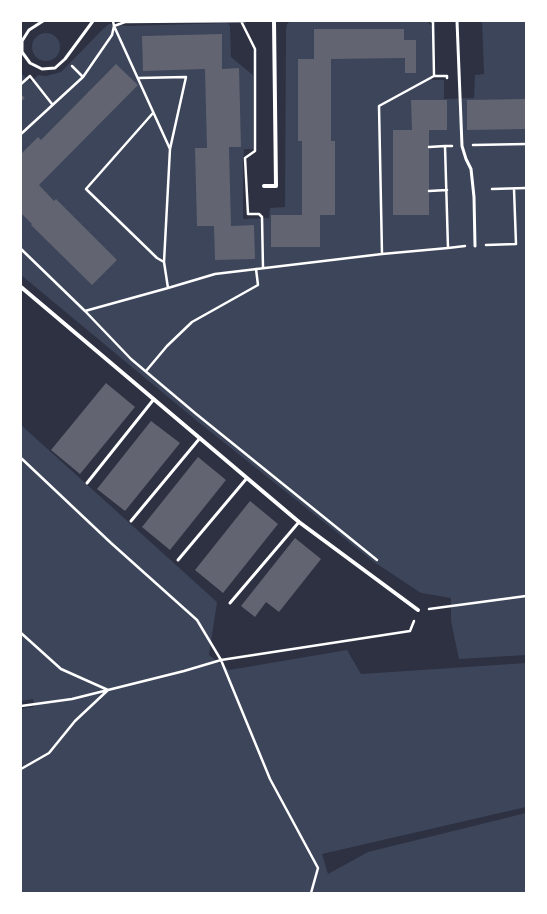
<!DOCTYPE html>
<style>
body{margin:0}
#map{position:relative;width:547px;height:914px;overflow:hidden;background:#2d3142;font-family:Barlow,sans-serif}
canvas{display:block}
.frame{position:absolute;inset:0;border:22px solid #fff;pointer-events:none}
</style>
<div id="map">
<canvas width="547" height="914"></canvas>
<div class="frame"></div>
</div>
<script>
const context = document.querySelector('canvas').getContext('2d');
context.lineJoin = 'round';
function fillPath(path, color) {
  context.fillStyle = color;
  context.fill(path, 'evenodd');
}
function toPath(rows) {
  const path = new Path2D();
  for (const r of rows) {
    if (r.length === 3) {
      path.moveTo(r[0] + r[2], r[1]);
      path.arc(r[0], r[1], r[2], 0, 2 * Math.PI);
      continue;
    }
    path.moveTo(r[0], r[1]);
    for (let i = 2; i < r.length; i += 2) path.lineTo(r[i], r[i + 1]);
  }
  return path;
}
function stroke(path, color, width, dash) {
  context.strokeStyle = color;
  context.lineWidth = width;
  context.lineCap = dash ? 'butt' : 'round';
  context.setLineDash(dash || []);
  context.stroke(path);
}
const green = toPath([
 [290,21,427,21,432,26,432,80,444,80,444,99,474,98,475,75,484,74,482,21,526,21,526,655,459,659,451,621,451,598,421,593,374,562,197,421,21,275,21,102,25,98,21,94,21,73,31,82,38,75,46,76,61,72,103,29,109,24,128,26,228,23,230,26,231,57,253,75,253,149,244,149,243,165,243,219,269,218,270,208,285,207,286,29,287,24],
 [46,47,14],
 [21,425,217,602,209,655,229,670,347,650,361,674,526,663,526,807,322,854,328,874,368,852,526,813,526,893,21,893,21,709,34,707,33,699,21,701]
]);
const building = toPath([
 [314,29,404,29,404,40,416,40,416,73,405,73,405,58,331,59,331,141,335,141,335,215,320,215,320,247,271,247,271,215,302,215,302,141,298,141,298,59,314,59],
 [222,34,222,69,239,68,241,147,229,147,231,226,254,225,255,259,215,260,214,226,197,226,195,148,207,148,205,69,143,71,142,36],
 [116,64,138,85,39,185,54,201,56,199,117,260,92,285,31,225,32,224,21,213,21,154,38,137,41,140],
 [21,94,25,98,21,102],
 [526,99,526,129,467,130,467,100],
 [411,100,447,100,447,130,429,130,429,215,393,215,393,130,412,130],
 [106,383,135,407,80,474,51,450],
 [151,421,180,443,125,511,97,489],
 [198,457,226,480,170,550,142,527],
 [250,501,278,524,223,593,195,570],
 [295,538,321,559,279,612,266,602,255,617,241,606]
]);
const path = toPath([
 [241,21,255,49,255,151,245,158,248,214,259,214,262,217,263,268],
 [245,21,125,22,114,26,170,149,164,262,168,288,85,311,131,359,195,413,377,560],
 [431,21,433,22,434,76,447,76,447,78],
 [72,66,83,77],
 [30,76,52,104],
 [138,78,186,77,170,149],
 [21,84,30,76],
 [153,113,86,189,157,258,164,262],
 [21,134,83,77,112,35,114,26,113,21],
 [473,145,526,144],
 [452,146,445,146,448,248,465,246],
 [429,147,445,146],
 [492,189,526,188],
 [429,191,447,190],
 [486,245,516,244,514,189],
 [21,249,85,311],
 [382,254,379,106,434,76],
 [168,288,215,274,382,254,448,248],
 [146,371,167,346,192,322,258,285,256,269],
 [21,458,111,543,197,620,221,660,270,779,318,868,311,893],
 [429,609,526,596],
 [21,633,61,669,108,690,75,721,49,753,21,769],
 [21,706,72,699,184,671,221,660,410,631,414,621]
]);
const service = toPath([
 [43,21,29,30,22,41,22,52,30,63,42,69,55,68,65,59,93,21],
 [457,21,462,146,466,159,471,169,474,197,475,246],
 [87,483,154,399],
 [131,521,200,438],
 [178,560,247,478],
 [230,603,299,522]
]);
const minor = toPath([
 [264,186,276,186,274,21],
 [21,287,299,522,418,610]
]);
fillPath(green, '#3c4559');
fillPath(building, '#626471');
stroke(path, '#fff', 2.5);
stroke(service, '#fff', 3);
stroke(minor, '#fff', 4);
</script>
